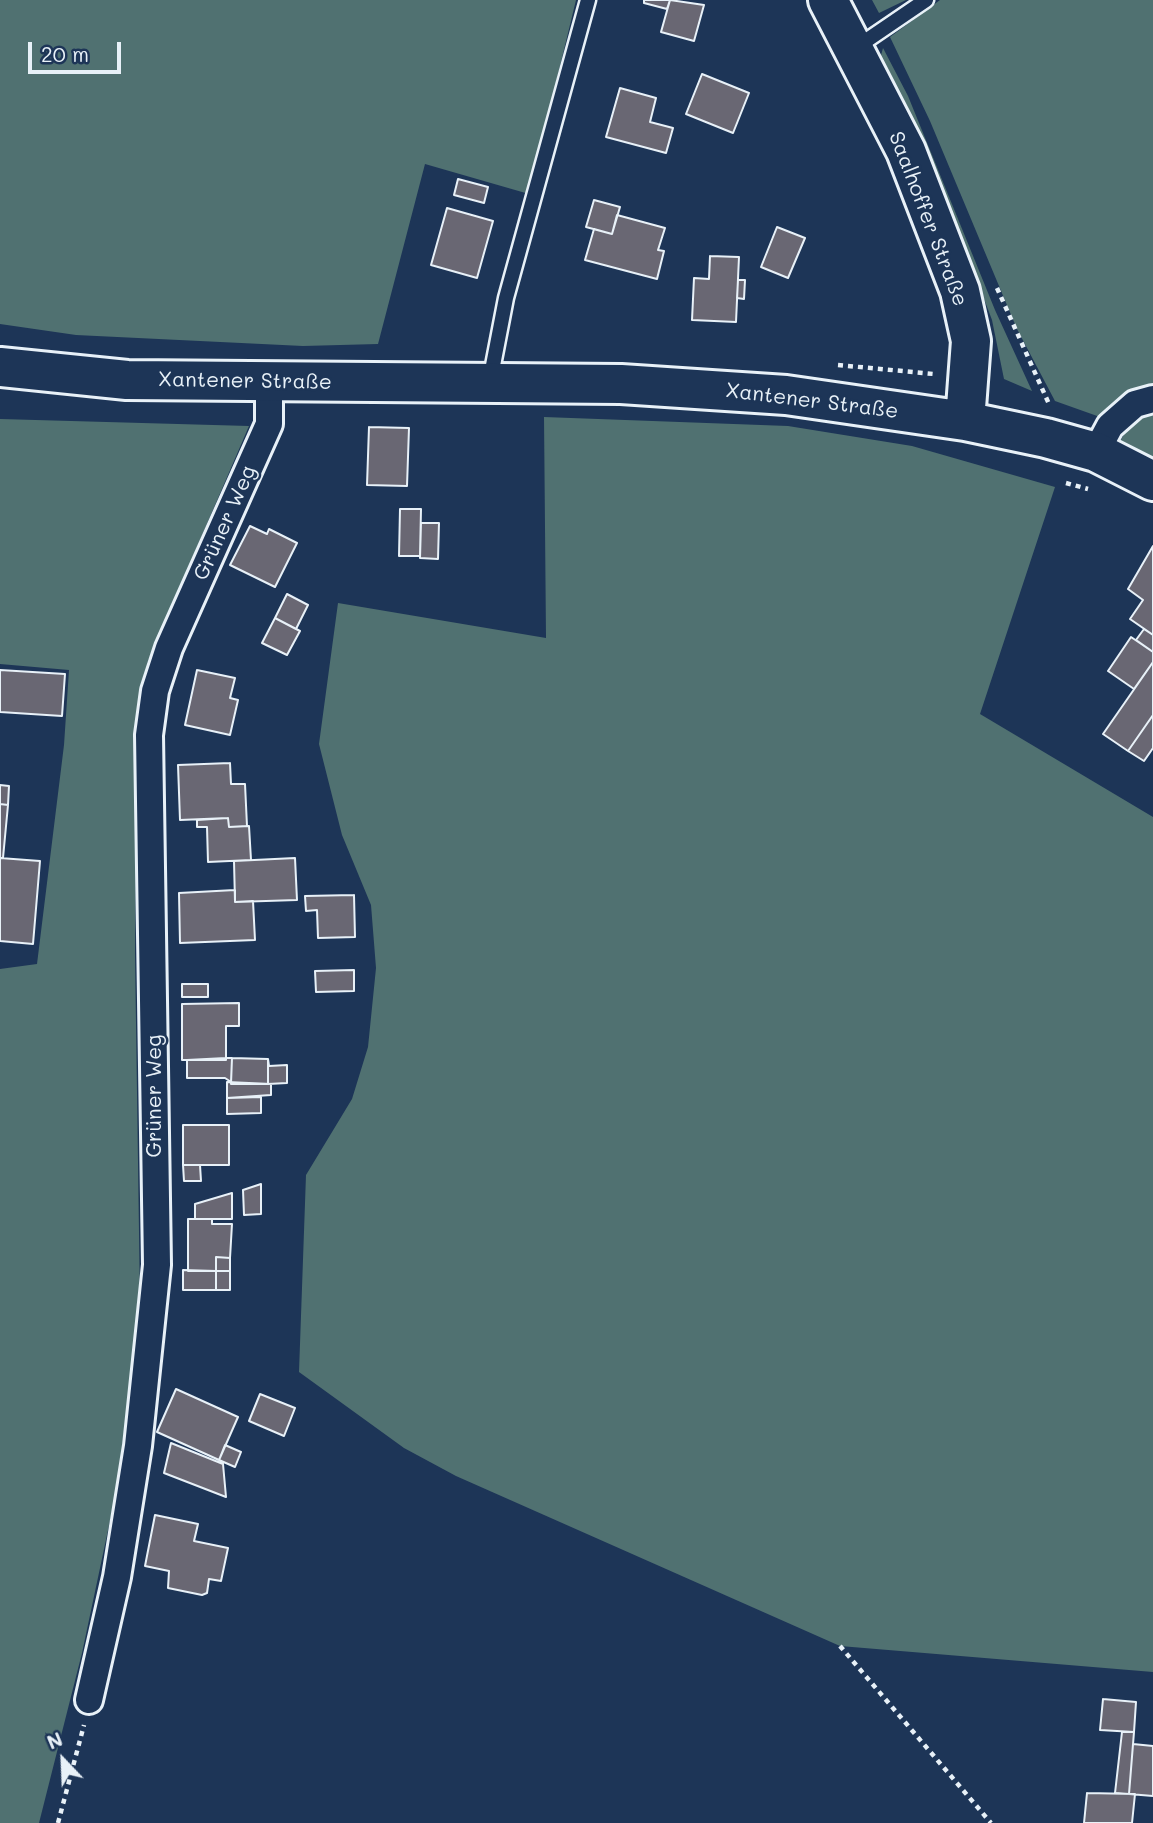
<!DOCTYPE html>
<meta charset="utf-8">
<style>
body{margin:0}
#map{position:relative;width:1153px;height:1823px;overflow:hidden;background:#1d3557;font-family:Mali,sans-serif}
canvas{display:block}
.north{position:absolute;left:28px;top:1725px;width:70px;height:70px;-webkit-text-stroke:5px #1d3557;paint-order:stroke;rotate:337deg;font-size:19px;font-weight:700;line-height:28px;text-align:center;color:#e8f1f8}
.north::after{content:'';display:block;margin:auto;width:24px;height:32px;background:#e8f1f8;clip-path:polygon(50% 0,100% 100%,50% 72%,0 100%)}
.scale{position:absolute;left:28px;top:42px;width:93px;height:32px;box-sizing:border-box;border:4px solid #e8f1f8;border-top:0;padding-left:9px;font-size:21px;line-height:24px;white-space:nowrap;color:#e8f1f8;-webkit-text-stroke:5px #1d3557;paint-order:stroke}
</style>
<div id="map">
<canvas width="1153" height="1823"></canvas>
<div class="north">N</div>
<div class="scale">20 m</div>
</div>
<script>
const context = document.querySelector('canvas').getContext('2d');
context.lineJoin = 'round';
function fillPath(path, color) {
  context.fillStyle = color;
  context.fill(path, 'evenodd');
}
function toPath(rows) {
  const path = new Path2D();
  for (const r of rows) {
    path.moveTo(r[0], r[1]);
    for (let i = 2; i < r.length; i += 2) path.lineTo(r[i], r[i + 1]);
  }
  return path;
}
function stroke(path, color, width, dash) {
  context.strokeStyle = color;
  context.lineWidth = width;
  context.lineCap = dash ? 'butt' : 'round';
  context.setLineDash(dash || []);
  context.stroke(path);
}
function write(font, color, halo, rows, align = 'center') {
  context.font = font + ' Mali,sans-serif';
  context.lineWidth = 5;
  context.setLineDash([]);
  context.textBaseline = 'middle';
  context.strokeStyle = halo;
  context.fillStyle = color;
  for (const [text, x, y, turn = 0] of rows) {
    context.save();
    context.translate(x, y);
    context.rotate((+turn || 0) * Math.PI / 180);
    context.textAlign = isNaN(turn) ? turn : align;
    if (halo) context.strokeText(text, 0, 0);
    context.fillText(text, 0, 0);
    context.restore();
  }
}
const green = toPath([
 [0,0,576,0,529,194,425,164,378,344,303,346,76,335,0,324],
 [872,0,906,0,879,13],
 [940,0,1153,0,1153,390,1133,394,1100,417,1055,401,1017,329,930,121,890,37],
 [883,48,908,96,995,310,1032,391,1004,379,992,320,952,214,880,59],
 [1153,406,1153,459,1120,442,1131,419],
 [544,417,788,426,912,446,1055,487,980,714,1153,817,1153,1672,840,1646,456,1476,404,1448,299,1372,306,1175,352,1099,368,1047,376,968,371,905,342,835,319,744,338,603,546,638],
 [0,419,249,426,148,661,137,729,135,953,140,1301,118,1483,82,1653,39,1823,0,1823,0,969,37,964,64,745,69,670,0,664]
]);
const building = toPath([
 [644,0,670,0,667,9,644,3,644,0],
 [670,0,704,5,694,41,661,32,670,0],
 [702,74,749,93,733,133,686,114,702,74],
 [620,88,656,98,650,122,673,128,666,153,606,137,620,88],
 [458,179,488,187,484,203,454,195,458,179],
 [594,200,620,207,612,234,586,227,594,200],
 [447,208,493,221,477,278,431,265,447,208],
 [617,215,665,228,658,250,664,251,657,279,585,260,594,229,612,234,617,215],
 [777,227,805,238,788,278,761,267,777,227],
 [710,256,739,257,736,322,692,320,694,278,709,279,710,256],
 [738,280,745,280,744,299,737,298,738,280],
 [369,427,409,428,407,486,367,485,369,427],
 [400,509,421,509,420,556,399,556,400,509],
 [421,523,439,523,438,559,420,558,421,523],
 [250,526,267,534,269,529,297,543,275,587,230,565,250,526],
 [1153,546,1153,635,1130,619,1143,600,1128,589,1153,546],
 [287,594,308,605,296,629,275,618,287,594],
 [275,618,300,631,287,655,262,643,275,618],
 [1144,629,1153,635,1153,652,1136,640,1144,629],
 [1131,637,1153,652,1153,662,1134,689,1108,671,1131,637],
 [1153,662,1153,715,1128,751,1103,734,1153,662],
 [0,670,65,674,62,716,0,712,0,670],
 [197,670,235,678,230,698,238,700,230,735,185,725,197,670],
 [1153,715,1153,748,1144,761,1128,751,1153,715],
 [230,763,231,784,245,784,247,826,229,827,228,818,180,820,178,765,230,763],
 [0,785,9,786,8,805,0,804,0,785],
 [0,804,8,805,3,858,0,858,0,804],
 [228,818,229,827,249,826,251,860,208,862,207,827,197,827,197,820,228,818],
 [0,858,40,861,33,944,0,941,0,858],
 [295,858,297,900,235,902,234,861,295,858],
 [235,890,235,902,253,901,255,940,180,943,179,893,235,890],
 [354,895,355,937,318,938,317,910,306,911,305,896,354,895],
 [354,970,354,991,316,992,315,971,354,970],
 [182,984,208,984,208,997,182,997,182,984],
 [239,1003,239,1026,226,1026,226,1060,182,1060,182,1004,239,1003],
 [226,1058,232,1058,231,1082,225,1078,187,1078,187,1060,226,1058],
 [232,1058,268,1059,268,1084,231,1084,232,1058],
 [268,1059,269,1066,287,1065,287,1083,268,1084,268,1059],
 [227,1082,271,1084,271,1095,227,1098,227,1082],
 [261,1097,261,1113,227,1114,227,1098,261,1097],
 [183,1125,229,1125,229,1165,183,1165,183,1125],
 [183,1165,200,1165,201,1181,184,1181,183,1165],
 [261,1184,261,1214,244,1215,243,1190,261,1184],
 [232,1193,232,1219,195,1219,195,1204,232,1193],
 [188,1219,212,1219,212,1224,232,1224,230,1258,216,1257,216,1271,188,1271,188,1219],
 [216,1257,230,1258,230,1271,216,1271,216,1257],
 [183,1270,216,1271,216,1290,183,1290,183,1270],
 [216,1271,230,1271,230,1290,216,1290,216,1271],
 [176,1389,238,1417,219,1460,157,1432,176,1389],
 [260,1394,295,1408,284,1436,249,1421,260,1394],
 [171,1443,223,1464,226,1497,164,1473,171,1443],
 [225,1445,241,1452,235,1467,219,1460,225,1445],
 [155,1515,198,1524,194,1541,228,1548,221,1581,209,1579,207,1593,202,1595,168,1588,169,1571,145,1566,155,1515],
 [1103,1699,1136,1702,1134,1732,1100,1730,1103,1699],
 [1122,1732,1134,1732,1129,1794,1115,1793,1122,1732],
 [1133,1744,1153,1746,1153,1796,1129,1794,1133,1744],
 [1087,1793,1135,1794,1132,1823,1084,1823,1087,1793]
]);
const path = toPath([
 [997,288,1049,404],
 [838,365,934,374],
 [1066,483,1088,489],
 [840,1646,991,1823],
 [58,1823,84,1725]
]);
const lane = toPath([
 [854,49,926,0],
 [490,381,506,298,588,0]
]);
const street = toPath([
 [1096,452,1110,426,1135,404,1153,399],
 [89,1700,117,1577,138,1446,157,1265,149,735,155,691,169,648,269,424,269,383]
]);
const secondary = toPath([
 [828,0,906,151,960,291,971,341,965,421],
 [0,367,127,380,621,384,786,395,965,421,1046,438,1096,452,1153,481]
]);
const streetNames = [
 ["Saalhoffer Straße",928,219,69],
 ["Xantener Straße",245,381,1],
 ["Xantener Straße",812,401,7],
 ["Grüner Weg",225,523,-66],
 ["Grüner Weg",155,1096,-90]
];
fillPath(green, '#507171');
fillPath(building, '#696773');
stroke(building, '#e8f1f8', 2);
stroke(lane, '#e8f1f8', 19);
stroke(street, '#e8f1f8', 32);
stroke(secondary, '#e8f1f8', 44);
stroke(path, '#e8f1f8', 4.5, [5, 5]);
stroke(lane, '#1d3557', 14);
stroke(street, '#1d3557', 26);
stroke(secondary, '#1d3557', 38);
write('21px', '#e8f1f8', '#1d3557', streetNames);
</script>
